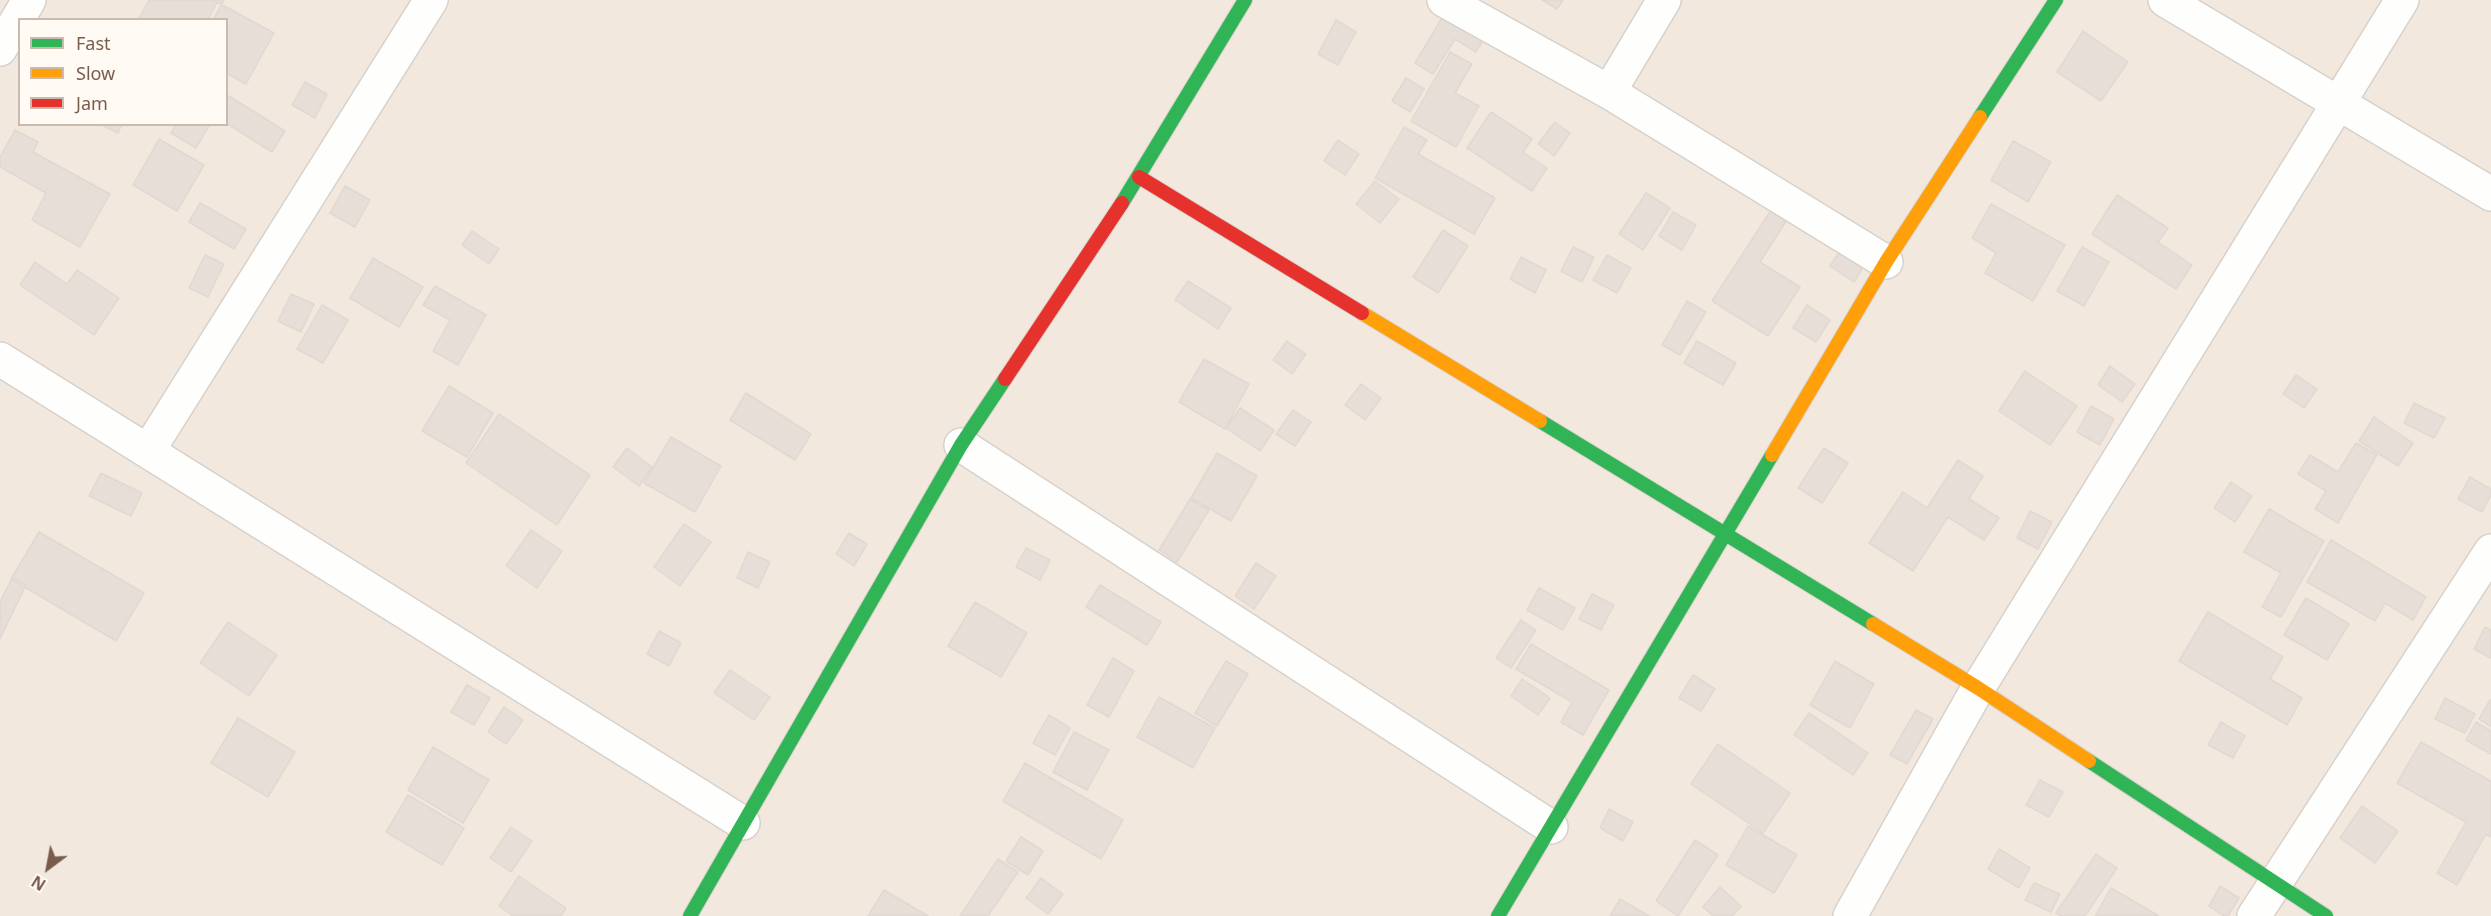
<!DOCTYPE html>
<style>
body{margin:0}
#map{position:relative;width:2491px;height:916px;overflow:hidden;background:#f9f5f0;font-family:"Noto Sans",sans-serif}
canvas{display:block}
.legend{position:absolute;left:18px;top:18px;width:210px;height:108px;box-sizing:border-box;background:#fffaf3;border:2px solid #cabbb1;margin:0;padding:8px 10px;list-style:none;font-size:18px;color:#7a5c4d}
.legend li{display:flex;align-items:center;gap:12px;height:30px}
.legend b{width:30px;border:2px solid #cabbb1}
.north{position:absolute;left:18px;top:838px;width:60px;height:60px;-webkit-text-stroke:4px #fffaf3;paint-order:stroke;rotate:212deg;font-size:16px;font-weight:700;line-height:24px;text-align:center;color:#7a5c4d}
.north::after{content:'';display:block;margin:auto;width:21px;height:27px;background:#7a5c4d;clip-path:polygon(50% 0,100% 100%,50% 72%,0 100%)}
</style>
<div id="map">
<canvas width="2491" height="916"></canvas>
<ul class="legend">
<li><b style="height:8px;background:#30b455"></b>Fast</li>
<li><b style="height:8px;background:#ff9f0a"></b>Slow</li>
<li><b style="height:8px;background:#e5322d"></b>Jam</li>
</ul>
<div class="north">N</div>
</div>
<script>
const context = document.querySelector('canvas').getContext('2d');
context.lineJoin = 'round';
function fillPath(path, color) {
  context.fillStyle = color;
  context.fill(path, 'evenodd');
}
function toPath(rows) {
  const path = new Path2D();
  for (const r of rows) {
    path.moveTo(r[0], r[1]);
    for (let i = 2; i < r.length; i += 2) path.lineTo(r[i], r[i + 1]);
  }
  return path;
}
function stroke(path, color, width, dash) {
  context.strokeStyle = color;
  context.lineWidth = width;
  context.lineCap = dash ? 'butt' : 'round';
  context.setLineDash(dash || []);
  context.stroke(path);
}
const residential = toPath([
 [0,0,2491,0,2491,916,0,916],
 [20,20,226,20,226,124,20,124]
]);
const building = toPath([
 [149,0,224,0,213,20,138,20,149,0],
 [1542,0,1563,0,1557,9,1542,0],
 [217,2,274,33,246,84,226,73,226,20,208,20,217,2],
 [1449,6,1489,30,1476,52,1455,39,1433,74,1415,63,1449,6],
 [1336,20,1356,32,1338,65,1318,54,1336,20],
 [2083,31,2128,62,2101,101,2057,72,2083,31],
 [1450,52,1472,64,1455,93,1479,106,1456,147,1411,121,1450,52],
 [1406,78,1424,89,1410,112,1392,101,1406,78],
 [305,82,327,94,315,118,292,105,305,82],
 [229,96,285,131,272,152,226,123,226,100,229,96],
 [1491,112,1532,139,1523,152,1547,168,1532,191,1467,148,1491,112],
 [1555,122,1570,133,1554,156,1538,144,1555,122],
 [100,124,122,124,118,133,100,124],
 [176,124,210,124,196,148,171,133,176,124],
 [1404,127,1427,140,1418,154,1495,198,1474,234,1375,178,1404,127],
 [15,130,38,142,33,152,110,194,80,247,32,220,46,193,0,167,0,157,15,130],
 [159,139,204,165,177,211,133,185,159,139],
 [1338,140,1359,154,1345,175,1324,161,1338,140],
 [2013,141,2051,162,2028,202,1991,180,2013,141],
 [1375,181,1399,199,1380,223,1356,204,1375,181],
 [345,186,370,200,355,227,330,213,345,186],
 [1646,193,1670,208,1643,250,1619,234,1646,193],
 [2117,195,2168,228,2158,242,2192,265,2176,289,2092,234,2117,195],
 [200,203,246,229,234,249,189,222,200,203],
 [1775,204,1790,215,1760,262,1800,287,1768,336,1712,301,1775,204],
 [1991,204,2065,245,2033,301,1985,273,1996,253,1972,238,1991,204],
 [1673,212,1696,225,1682,250,1659,236,1673,212],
 [1443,230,1468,246,1438,293,1413,277,1443,230],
 [472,231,499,249,489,264,462,245,472,231],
 [1845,243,1868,259,1854,282,1830,266,1845,243],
 [1573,247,1594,257,1582,282,1561,271,1573,247],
 [2082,247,2109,262,2084,306,2057,291,2082,247],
 [205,255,224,264,208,297,189,288,205,255],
 [1607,255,1631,268,1617,293,1593,280,1607,255],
 [1521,257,1546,270,1535,293,1510,279,1521,257],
 [373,258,423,287,399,327,350,298,373,258],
 [35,262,67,284,77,270,119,298,94,335,20,285,35,262],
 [1188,281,1231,308,1218,329,1175,300,1188,281],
 [435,286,486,315,458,365,433,351,450,320,423,305,435,286],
 [291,294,314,304,301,332,278,321,291,294],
 [1687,301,1706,312,1680,355,1662,345,1687,301],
 [322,305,348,320,323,363,297,349,322,305],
 [1807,305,1830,320,1816,342,1793,328,1807,305],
 [1287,341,1306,354,1292,374,1273,360,1287,341],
 [1697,341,1736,363,1723,385,1684,363,1697,341],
 [1204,359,1249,384,1225,429,1179,402,1204,359],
 [2110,366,2135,384,2122,402,2098,385,2110,366],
 [2025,371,2077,406,2050,445,1999,411,2025,371],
 [2296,375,2317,389,2304,408,2283,394,2296,375],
 [1361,384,1381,398,1365,420,1345,405,1361,384],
 [449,386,493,413,467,457,422,431,449,386],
 [746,393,811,434,795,460,730,420,746,393],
 [2414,403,2445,418,2434,438,2404,423,2414,403],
 [2091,406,2114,419,2100,445,2077,432,2091,406],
 [1240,408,1274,430,1260,451,1226,428,1240,408],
 [1293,410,1311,422,1295,446,1276,434,1293,410],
 [499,414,590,475,557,525,466,463,499,414],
 [2374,417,2413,443,2398,466,2359,441,2374,417],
 [671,437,721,466,695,512,644,483,671,437],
 [2356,443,2377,455,2338,523,2315,509,2326,491,2298,474,2310,455,2338,472,2356,443],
 [627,448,652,467,639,486,613,467,627,448],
 [1824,448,1848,463,1822,503,1798,488,1824,448],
 [1217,453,1257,476,1231,521,1191,498,1217,453],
 [1958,460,1983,476,1969,499,1999,518,1984,540,1948,517,1913,571,1869,543,1903,492,1927,508,1958,460],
 [101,473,142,493,131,516,89,496,101,473],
 [2470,477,2491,489,2491,495,2482,512,2458,499,2470,477],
 [2231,482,2252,496,2235,522,2214,508,2231,482],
 [1190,499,1209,510,1177,562,1159,550,1190,499],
 [2269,509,2324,541,2281,617,2262,607,2281,573,2244,552,2269,509],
 [2030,511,2052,522,2038,549,2017,538,2030,511],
 [684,524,711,542,680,586,654,567,684,524],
 [531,530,562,551,537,588,506,566,531,530],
 [39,532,144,593,116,641,11,579,39,532],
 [849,533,867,544,854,566,836,554,849,533],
 [2331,540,2426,597,2413,620,2385,603,2375,621,2307,582,2331,540],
 [1026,548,1050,560,1040,580,1016,567,1026,548],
 [748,552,770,562,758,588,737,578,748,552],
 [1256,563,1276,576,1254,609,1235,596,1256,563],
 [12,578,26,585,0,639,0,602,12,578],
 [1100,585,1161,622,1147,645,1086,607,1100,585],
 [1539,588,1575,608,1563,630,1527,610,1539,588],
 [1592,594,1614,605,1601,630,1579,619,1592,594],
 [2306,598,2349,624,2327,660,2284,635,2306,598],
 [975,602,1027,633,1001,677,948,646,975,602],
 [2208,612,2283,657,2270,679,2302,698,2287,725,2179,661,2208,612],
 [1521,620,1536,630,1511,668,1496,658,1521,620],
 [228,622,277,655,249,696,200,663,228,622],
 [2485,627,2491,630,2491,658,2474,649,2485,627],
 [659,631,681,643,669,666,647,654,659,631],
 [1531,644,1609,690,1583,735,1561,722,1572,702,1516,669,1531,644],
 [1113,658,1134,671,1109,717,1087,705,1113,658],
 [1226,661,1248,674,1217,726,1195,713,1226,661],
 [1835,661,1874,684,1850,728,1810,705,1835,661],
 [730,670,770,697,754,720,714,693,730,670],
 [1693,675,1715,689,1701,711,1679,698,1693,675],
 [1522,679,1550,698,1538,715,1511,696,1522,679],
 [467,685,490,698,474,725,451,712,467,685],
 [1159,697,1215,728,1193,768,1137,737,1159,697],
 [2445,698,2475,714,2465,733,2435,719,2445,698],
 [2490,700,2491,700,2491,727,2479,719,2490,700],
 [504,707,523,720,506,744,488,732,504,707],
 [1916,710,1933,719,1907,764,1890,755,1916,710],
 [1809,713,1868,753,1853,775,1794,735,1809,713],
 [1049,715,1070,728,1055,755,1033,743,1049,715],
 [238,718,295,752,268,797,211,763,238,718],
 [2221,722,2245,736,2233,758,2208,745,2221,722],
 [2476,722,2491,731,2491,754,2466,740,2476,722],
 [1074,732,1109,750,1087,790,1053,772,1074,732],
 [2421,742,2491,781,2491,837,2486,834,2457,885,2437,873,2466,822,2397,783,2421,742],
 [1718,744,1790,793,1763,833,1691,784,1718,744],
 [433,747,489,780,463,823,408,790,433,747],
 [1025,763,1123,820,1101,859,1003,801,1025,763],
 [2040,780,2063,792,2049,817,2026,805,2040,780],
 [408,795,464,828,442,865,386,832,408,795],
 [2362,806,2398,831,2375,863,2340,838,2362,806],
 [1609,809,1633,822,1623,841,1600,828,1609,809],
 [1748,826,1797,855,1774,893,1726,865,1748,826],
 [511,827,532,841,511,872,490,858,511,827],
 [1021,837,1043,851,1028,875,1006,861,1021,837],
 [1695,840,1718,855,1678,916,1656,901,1695,840],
 [1999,849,2030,868,2019,888,1988,869,1999,849],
 [2096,854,2117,868,2085,916,2061,916,2056,913,2096,854],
 [998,859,1018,872,988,916,960,916,998,859],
 [519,876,566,908,561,916,513,916,499,906,519,876],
 [1041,878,1063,894,1048,914,1026,898,1041,878],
 [2034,883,2060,894,2051,912,2025,900,2034,883],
 [2220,886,2239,898,2228,916,2224,916,2209,906,2220,886],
 [1720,887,1741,906,1732,916,1713,916,1703,907,1720,887],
 [2111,888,2159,916,2095,916,2111,888],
 [884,890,928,916,868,916,884,890],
 [1620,899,1649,916,1610,916,1620,899]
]);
const street = toPath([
 [1444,0,1609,92,1886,262],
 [2165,0,2491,194],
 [0,49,29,0],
 [1609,92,1664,0],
 [0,359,743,823],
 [961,445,1551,827],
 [148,451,431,0],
 [1850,916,1978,688,2402,0],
 [2254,916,2491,551]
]);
const fast = toPath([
 [1980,117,2056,0],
 [1122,203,1245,0],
 [1540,421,1873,624],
 [2089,761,2326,916],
 [690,916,961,445,1005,379],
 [1498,916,1772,455]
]);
const slow = toPath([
 [1362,313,1540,421],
 [1772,455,1886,262,1980,117],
 [1873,624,1978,688,2089,761]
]);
const jam = toPath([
 [1139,177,1362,313],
 [1005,379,1122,203]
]);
fillPath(residential, '#f2e8de');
fillPath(building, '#e6ded7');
stroke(building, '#e2d8d2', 1.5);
stroke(street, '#d7d1cb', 36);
stroke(fast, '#d9d2cb', 16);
stroke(slow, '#d9d2cb', 16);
stroke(jam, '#d9d2cb', 16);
stroke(street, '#fefefd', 33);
stroke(fast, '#30b455', 14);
stroke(slow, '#ff9f0a', 14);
stroke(jam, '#e5322d', 14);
</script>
